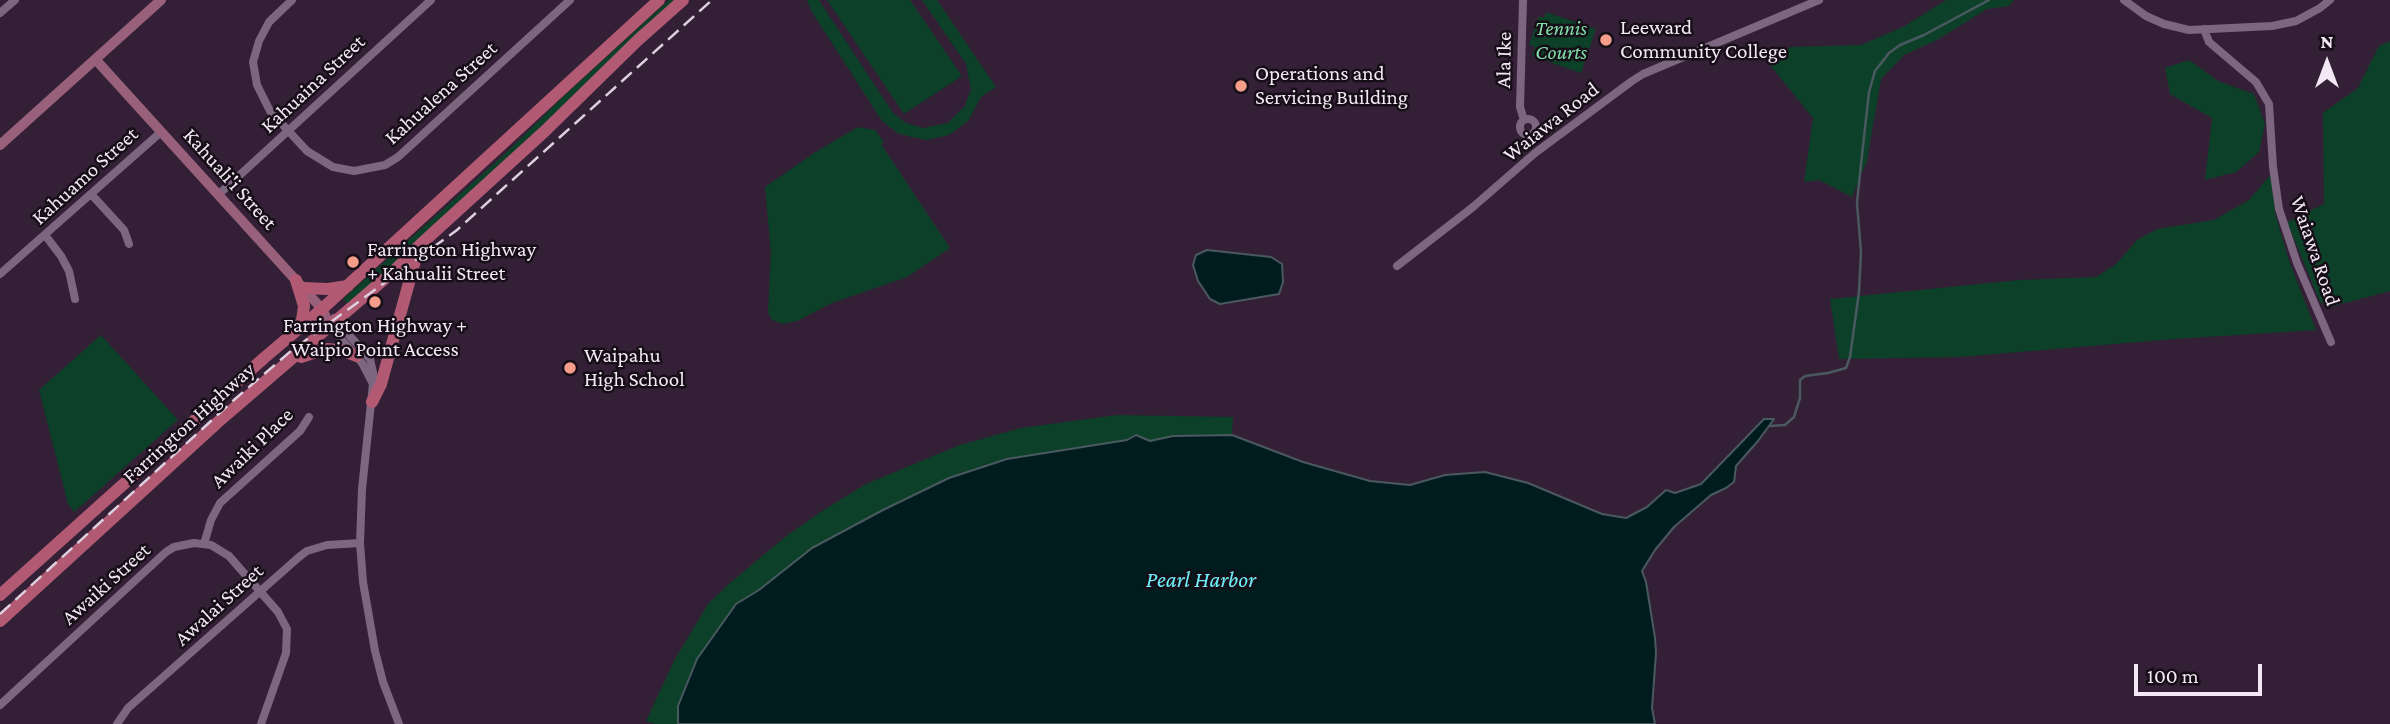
<!DOCTYPE html>
<style>
body{margin:0}
#map{position:relative;width:2390px;height:724px;overflow:hidden;background:#342036;font-family:"Crimson Pro",serif}
canvas{display:block}
.north{position:absolute;left:2292px;top:28px;width:70px;height:70px;-webkit-text-stroke:5px #160e17;paint-order:stroke;rotate:0deg;font-size:19px;font-weight:700;line-height:28px;text-align:center;color:#f4e7f6}
.north::after{content:'';display:block;margin:auto;width:24px;height:32px;background:#f4e7f6;clip-path:polygon(50% 0,100% 100%,50% 72%,0 100%)}
.scale{position:absolute;left:2134px;top:664px;width:128px;height:32px;box-sizing:border-box;border:4px solid #f4e7f6;border-top:0;padding-left:9px;font-size:21px;line-height:24px;white-space:nowrap;color:#f4e7f6;-webkit-text-stroke:5px #160e17;paint-order:stroke}
</style>
<div id="map">
<canvas width="2390" height="724"></canvas>
<div class="north">N</div>
<div class="scale">100 m</div>
</div>
<script>
const context = document.querySelector('canvas').getContext('2d');
context.lineJoin = 'round';
function fillPath(path, color) {
  context.fillStyle = color;
  context.fill(path, 'evenodd');
}
function toPath(rows) {
  const path = new Path2D();
  for (const r of rows) {
    if (r.length === 3) {
      path.moveTo(r[0] + r[2], r[1]);
      path.arc(r[0], r[1], r[2], 0, 2 * Math.PI);
      continue;
    }
    path.moveTo(r[0], r[1]);
    for (let i = 2; i < r.length; i += 2) path.lineTo(r[i], r[i + 1]);
  }
  return path;
}
function stroke(path, color, width, dash) {
  context.strokeStyle = color;
  context.lineWidth = width;
  context.lineCap = dash ? 'butt' : 'round';
  context.setLineDash(dash || []);
  context.stroke(path);
}
function write(font, color, halo, rows, align = 'center') {
  context.font = font + ' "Crimson Pro",serif';
  context.lineWidth = 5;
  context.setLineDash([]);
  context.textBaseline = 'middle';
  context.strokeStyle = halo;
  context.fillStyle = color;
  for (const [text, x, y, turn = 0] of rows) {
    context.save();
    context.translate(x, y);
    context.rotate((+turn || 0) * Math.PI / 180);
    context.textAlign = isNaN(turn) ? turn : align;
    if (halo) context.strokeText(text, 0, 0);
    context.fillText(text, 0, 0);
    context.restore();
  }
}
const green = toPath([
 [669,0,679,0,453,207,394,267,348,305,343,299,506,153,564,96],
 [807,0,819,0,893,113,906,123,923,128,948,123,965,106,971,89,966,64,922,0,937,0,996,87,981,97,968,121,949,135,926,140,899,134,882,121,812,12],
 [827,0,910,0,962,76,904,114],
 [1946,0,2014,0,2009,6,1987,9,1937,40,1904,55,1881,79,1867,161,1852,197,1819,180,1804,182,1813,118,1770,65,1790,47,1861,45,1903,27],
 [1546,12,1596,29,1581,73,1532,56,1535,47,1529,45,1539,16,1544,18],
 [2390,41,2390,291,2330,307,2320,302,2287,222,2324,204,2323,113,2358,88,2379,46],
 [2189,60,2218,81,2254,94,2265,124,2259,152,2236,172,2205,180,2212,118,2170,94,2165,68],
 [858,127,875,130,884,142,881,144,950,248,907,277,832,303,797,321,782,324,772,320,768,312,771,253,765,187,814,153],
 [2271,174,2275,213,2289,261,2316,330,2174,339,1960,357,1839,359,1830,299,2019,280,2096,277,2116,264,2137,240,2157,229,2214,220,2249,200],
 [101,335,178,420,74,512,68,504,39,390],
 [1117,415,1233,417,1232,435,1173,436,1150,441,1136,435,1127,440,1007,459,883,510,812,548,759,590,736,604,697,659,678,706,678,724,655,724,646,721,674,661,708,604,730,583,785,537,822,511,866,484,960,445,1021,428]
]);
const water = toPath([
 [1207,250,1271,257,1282,264,1283,282,1279,294,1220,304,1210,299,1198,281,1193,265,1196,255,1207,250],
 [1764,419,1774,419,1758,441,1736,466,1734,482,1726,488,1711,495,1674,527,1655,550,1642,571,1646,582,1655,638,1656,653,1652,708,1655,724,678,724,678,706,697,659,736,604,759,590,812,548,883,510,949,478,1007,459,1127,440,1136,435,1150,441,1173,436,1232,435,1303,462,1370,481,1410,485,1445,475,1485,472,1528,483,1602,514,1626,518,1647,507,1666,490,1675,493,1701,484,1764,419]
]);
const stream = toPath([
 [1770,426,1785,425,1794,417,1800,398,1800,380,1805,376,1828,373,1846,368,1850,357,1859,292,1861,252,1857,203,1861,164,1869,92,1875,71,1889,53,1900,45,1924,35,1989,0]
]);
const street = toPath([
 [292,0,269,22,259,41,253,62,257,85,270,111,307,151,333,167,354,171,385,165,398,157,570,0],
 [1523,0,1520,107,1524,120],
 [2124,0,2146,16,2164,24,2189,30,2272,26,2296,21,2320,8,2330,0],
 [0,13,15,0],
 [2204,29,2209,42,2256,82,2269,104,2273,167,2279,209,2297,263,2331,342],
 [1528,127,8],
 [91,194,124,230,129,244],
 [218,195,431,0],
 [45,235,61,256,69,271,75,299],
 [1397,266,1473,207,1535,153,1632,81,1643,74,1819,0],
 [0,274,161,132],
 [334,318,370,359,374,377,373,384],
 [330,326,362,363,373,384,362,489,360,543,363,582,375,651,383,682,399,724],
 [204,544,211,520,220,503,300,431,309,417],
 [0,705,166,552,174,547,194,543,211,545,229,556,278,612,287,629,286,653,261,724],
 [117,724,128,708,299,557,307,551,327,545,360,543]
]);
const secondary = toPath([
 [96,60,322,309,330,326],
 [0,145,161,0]
]);
const primary = toPath([
 [296,280,304,306,302,320,297,330],
 [303,288,328,289,348,286],
 [301,357,326,349,340,350,357,356],
 [372,402,381,384,418,250],
 [0,595,264,358,322,309,659,0],
 [0,621,218,422,395,270,421,244,545,131,638,40,683,0]
]);
const rail = toPath([
 [0,614,235,399,291,351,457,230,712,0]
]);
const markers = [
 [1606,40,7,"#f49d8b"],
 [1241,86,7,"#f49d8b"],
 [353,262,7,"#f49d8b"],
 [375,302,7,"#f49d8b"],
 [570,368,7,"#f49d8b"]
];
const poiNames = [
 ["Leeward",1620,28],
 ["Community College",1620,52],
 ["Operations and",1255,74],
 ["Servicing Building",1255,98],
 ["Farrington Highway",367,250],
 ["+ Kahualii Street",367,274],
 ["Farrington Highway +",375,326,"center"],
 ["Waipio Point Access",375,350,"center"],
 ["Waipahu",584,356],
 ["High School",584,380]
];
const parkNames = [
 ["Tennis",1561,29],
 ["Courts",1561,53]
];
const streetNames = [
 ["Ala Ike",1504,60,-89],
 ["Kahuaina Street",313,84,-43],
 ["Kahualena Street",441,93,-42],
 ["Waiawa Road",1551,122,-38],
 ["Kahuamo Street",85,176,-42],
 ["Kahuali'i Street",230,179,48],
 ["Waiawa Road",2315,251,71],
 ["Farrington Highway",189,423,-42],
 ["Awaiki Place",252,448,-44],
 ["Awaiki Street",106,584,-42],
 ["Awalai Street",219,605,-42]
];
const waterNames = [
 ["Pearl Harbor",1201,580]
];
fillPath(green, '#0d4028');
fillPath(water, '#011c1f');
stroke(water, '#4a5960', 2);
stroke(stream, '#4a5960', 2.5);
stroke(street, '#7d667f', 8);
stroke(secondary, '#98607a', 10);
stroke(primary, '#b25a74', 12);
stroke(rail, '#dccfde', 2.5, [14, 7]);
for (const [x, y, r, color] of markers) {
  const dot = new Path2D();
  dot.arc(x, y, r, 0, 2 * Math.PI);
  context.fillStyle = color;
  context.fill(dot);
  stroke(dot, '#160e17', 2.5);
}
write('21px', '#f4e7f6', '#160e17', poiNames, 'left');
write('italic 21px', '#81deaa', '#160e17', parkNames);
write('21px', '#f4e7f6', '#160e17', streetNames);
write('italic 23px', '#6df1fb', '#160e17', waterNames);
</script>
